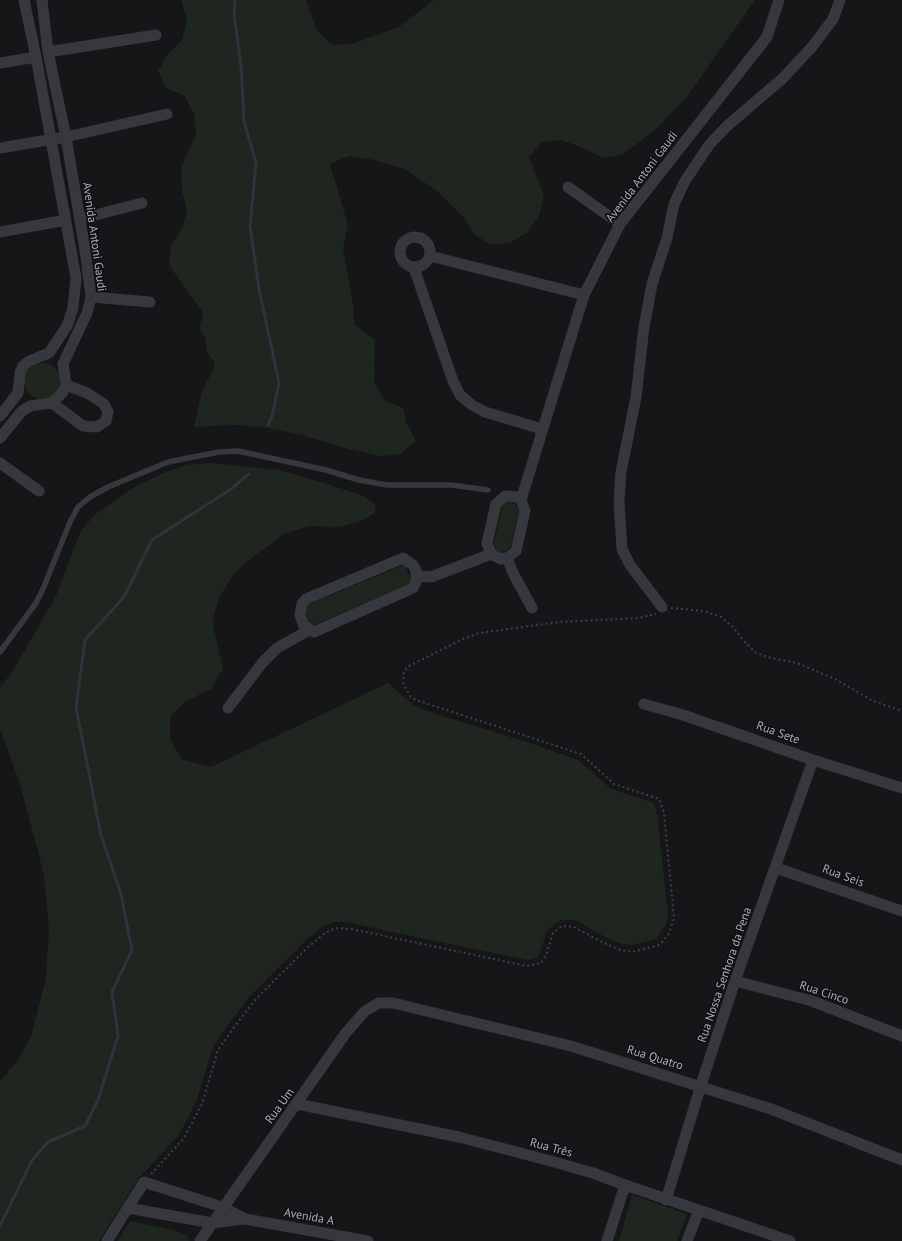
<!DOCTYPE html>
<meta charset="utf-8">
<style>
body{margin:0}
canvas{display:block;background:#161618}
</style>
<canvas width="902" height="1241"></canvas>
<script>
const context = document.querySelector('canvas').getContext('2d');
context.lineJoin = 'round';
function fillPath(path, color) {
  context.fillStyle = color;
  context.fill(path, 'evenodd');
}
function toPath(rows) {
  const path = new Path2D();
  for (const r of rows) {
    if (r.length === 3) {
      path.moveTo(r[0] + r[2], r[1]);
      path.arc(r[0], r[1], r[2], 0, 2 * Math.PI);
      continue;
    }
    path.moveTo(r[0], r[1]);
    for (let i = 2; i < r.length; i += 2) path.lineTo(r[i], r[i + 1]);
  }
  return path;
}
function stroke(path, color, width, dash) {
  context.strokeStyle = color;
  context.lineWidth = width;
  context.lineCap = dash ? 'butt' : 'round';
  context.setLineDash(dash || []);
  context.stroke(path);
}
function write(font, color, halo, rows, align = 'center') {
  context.font = font + ' "PT Sans",sans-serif';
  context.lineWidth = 3.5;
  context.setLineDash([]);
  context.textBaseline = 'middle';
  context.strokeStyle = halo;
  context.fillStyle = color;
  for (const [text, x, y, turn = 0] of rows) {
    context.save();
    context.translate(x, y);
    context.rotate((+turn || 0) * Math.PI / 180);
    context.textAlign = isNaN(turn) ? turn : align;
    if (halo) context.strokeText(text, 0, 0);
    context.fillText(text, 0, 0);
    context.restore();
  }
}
const green = toPath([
 [181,0,306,0,317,31,333,45,352,44,399,27,434,0,755,0,686,98,655,130,622,155,603,158,581,147,561,140,542,142,529,157,544,196,539,215,528,232,511,242,491,245,474,234,464,218,437,191,405,169,370,159,349,156,330,164,348,225,343,249,353,304,354,324,375,340,374,382,384,400,403,408,407,424,416,441,400,454,380,456,341,447,303,435,262,427,233,425,194,427,202,391,212,372,215,362,207,353,205,337,199,330,203,313,169,265,171,245,182,229,187,211,182,190,181,168,196,134,194,114,184,95,166,88,158,71,168,54,182,40,187,20],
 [42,381,18],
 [211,463,279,470,324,483,364,496,375,505,375,513,361,521,339,527,309,526,284,534,246,562,231,578,219,598,212,622,223,668,211,689,186,701,170,717,170,740,183,760,211,767,388,683,413,705,429,712,530,743,578,760,611,789,654,803,657,814,666,897,668,917,666,924,656,939,632,945,622,944,605,937,576,920,560,920,547,930,540,953,537,958,527,960,345,922,335,922,321,927,303,943,250,996,230,1022,213,1047,196,1102,179,1135,138,1179,99,1241,0,1241,0,1082,19,1058,31,1037,46,978,49,930,44,876,38,851,19,781,0,729,0,688,14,669,56,596,81,530,97,513,136,486,164,473,187,465],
 [507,502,514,503,519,511,510,548,502,553,496,550,494,543,502,507],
 [403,565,406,566,411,582,410,584,311,626,304,609,305,606],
 [632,1195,687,1214,677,1241,619,1241],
 [130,1221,174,1230,187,1235,189,1241,118,1241]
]);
const stream = toPath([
 [235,0,234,15,241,65,244,121,256,163,250,226,259,289,279,383,272,416,268,425],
 [0,1226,32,1160,48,1142,85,1126,98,1100,118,1036,112,992,132,950,121,894,101,835,76,707,85,640,124,597,152,540,231,489,249,474]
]);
const path = toPath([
 [671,608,704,611,721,617,733,627,744,641,756,653,771,658,797,663,835,679,873,701,902,711],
 [151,1174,184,1138,202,1104,218,1050,235,1026,255,1000,307,948,325,933,331,930,336,928,351,929,527,966,541,963,546,956,553,933,562,926,574,927,602,942,620,950,632,952,659,945,664,940,669,933,674,918,664,813,659,799,614,784,581,754,416,700,410,696,403,683,404,671,409,666,463,639,479,633,559,622,638,618,656,614]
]);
const lane = toPath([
 [0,652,36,603,43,589,70,522,78,507,90,497,108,487,168,462,219,452,238,451,326,470,359,480,387,485,451,485,488,490]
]);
const street = toPath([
 [48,52,156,35],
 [0,63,36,57],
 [0,148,66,137,167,114],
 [568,187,620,224],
 [80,219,142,203],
 [0,232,66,220],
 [415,252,15],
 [430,256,584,295],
 [414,268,453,381,460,395,472,405,485,412,542,429],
 [91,297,150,302],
 [52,403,83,426,97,427,106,421,108,412,104,404,87,393,66,385],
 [0,416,18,393,20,373,23,366,29,361,49,353,67,326,73,308,76,278,36,57,24,0],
 [0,438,22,411,30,406,52,403,63,392,66,385,63,364,87,313,91,297,85,250,66,137,48,52,42,0],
 [0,463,39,491],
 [505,496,517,497,521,500,525,511,516,551,507,558,501,559,491,554,487,543,496,504,505,496],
 [521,500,584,295,620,224,767,37,779,0],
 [403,558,413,565,416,570,416,582,413,588,314,632,304,626,300,615,302,604,306,599,403,558],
 [507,558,514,575,532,608],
 [417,576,431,577,491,554],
 [662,607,630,565,622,549,619,502,621,472,636,397,644,327,652,284,667,238,674,204,685,181,709,145,727,126,782,79,812,47,833,19,840,0],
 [644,704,683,715,813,760,902,788],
 [228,708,263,662,277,648,309,630],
 [776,868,902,911],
 [735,981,812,1001,902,1036],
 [297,1104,459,1137,547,1160,593,1173,625,1185,790,1241],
 [666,1200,701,1085,735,981,813,760],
 [128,1208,212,1223,245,1219,368,1241],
 [107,1241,144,1182,222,1207,245,1219],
 [200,1241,345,1034,365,1011,379,1003,393,1003,571,1046,771,1109,902,1160],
 [607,1241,625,1185],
 [687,1241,699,1210]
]);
const streetNames = [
 ["Avenida Antoni Gaudi",642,177,-53],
 ["Avenida Antoni Gaudi",94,237,82],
 ["Rua Sete",778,733,20],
 ["Rua Seis",843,876,20],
 ["Rua Nossa Senhora da Pena",725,975,-71],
 ["Rua Cinco",824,993,18],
 ["Rua Quatro",655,1058,17],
 ["Rua Um",280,1106,-54],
 ["Rua Três",551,1148,15],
 ["Avenida A",309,1217,10]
];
fillPath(green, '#1e261f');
stroke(stream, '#2c353c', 3);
stroke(path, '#3d3f44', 2, [2, 3]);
stroke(lane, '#37383d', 5.5);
stroke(street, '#37383d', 11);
write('12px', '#a8adb8', '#111113', streetNames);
</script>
